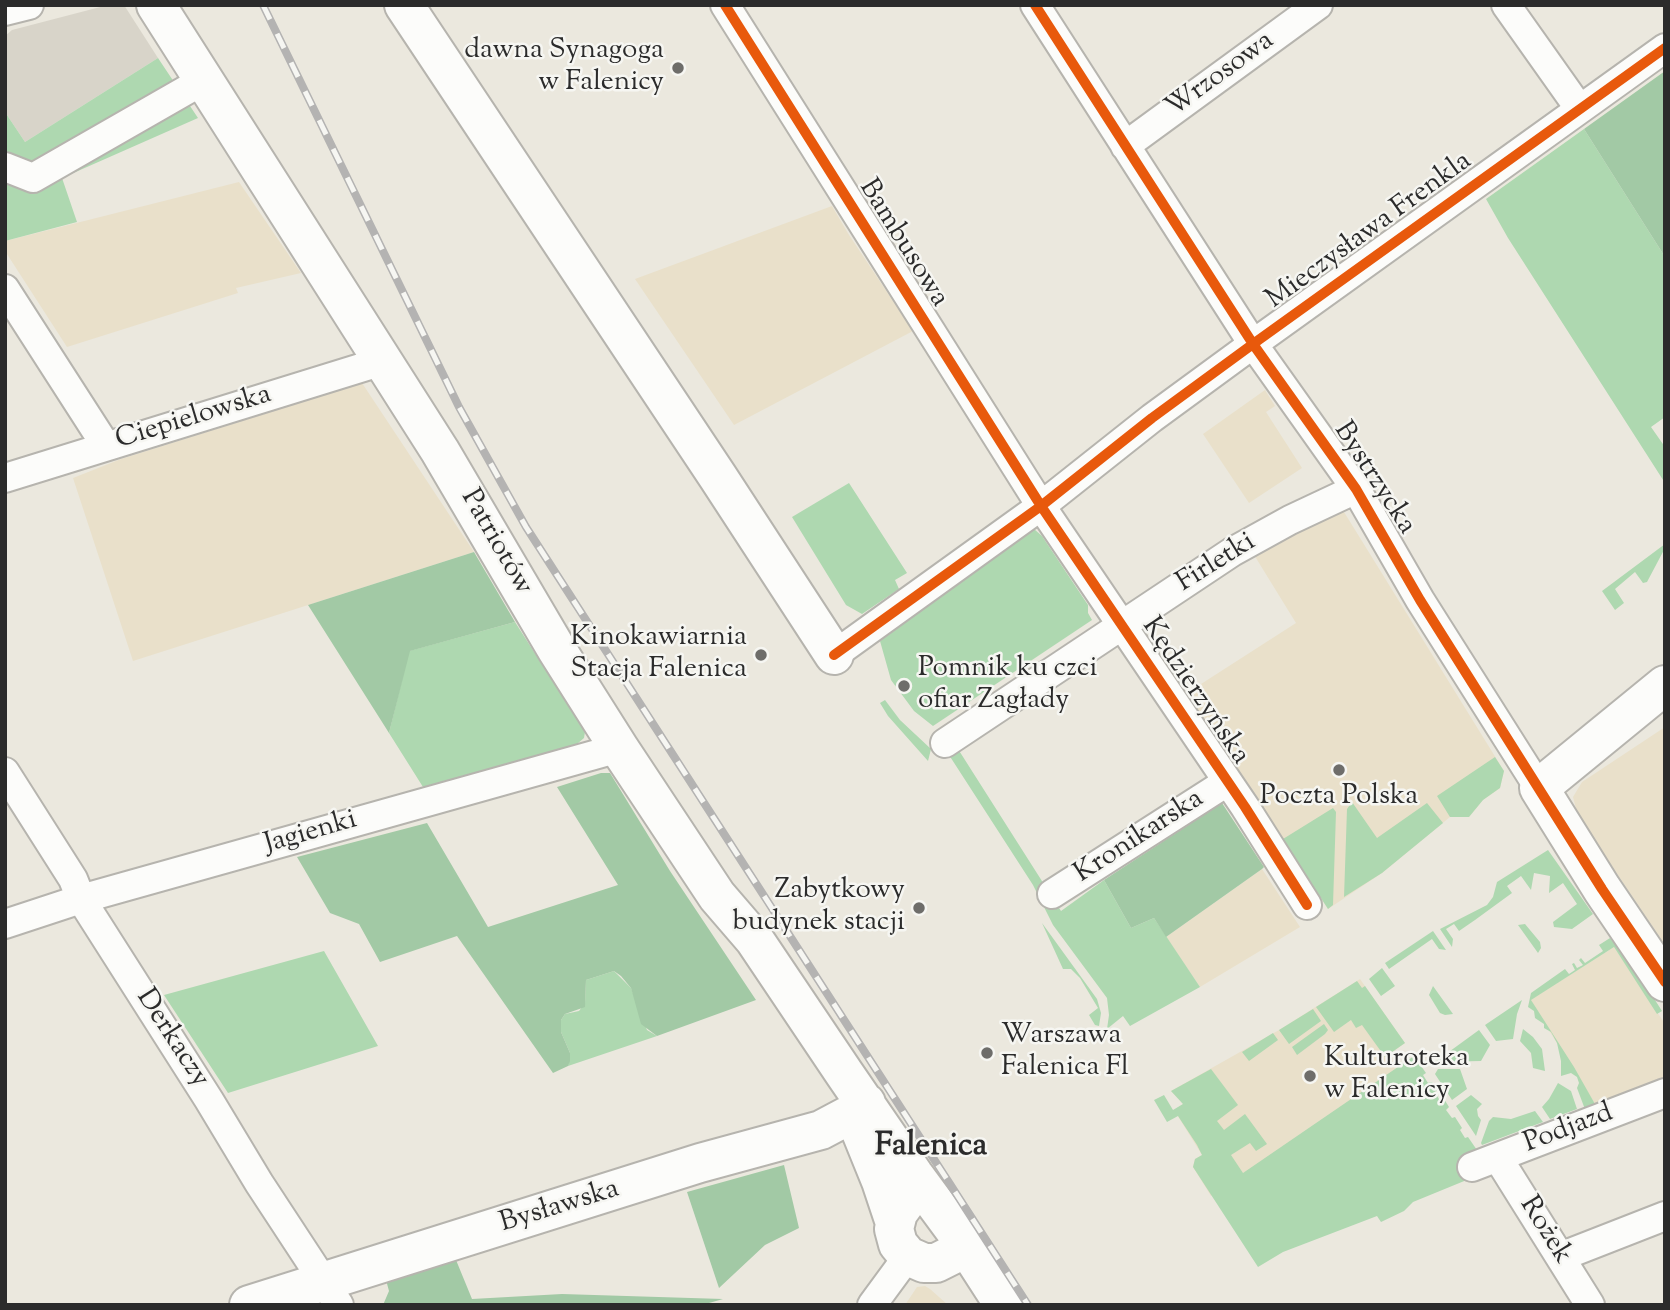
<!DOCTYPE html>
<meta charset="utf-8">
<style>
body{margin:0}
#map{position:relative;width:1670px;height:1310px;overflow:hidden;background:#ebe8de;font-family:"Sorts Mill Goudy",serif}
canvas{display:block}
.frame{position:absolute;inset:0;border:7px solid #2b2b2b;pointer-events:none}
</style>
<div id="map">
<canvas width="1670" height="1310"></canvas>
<div class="frame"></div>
</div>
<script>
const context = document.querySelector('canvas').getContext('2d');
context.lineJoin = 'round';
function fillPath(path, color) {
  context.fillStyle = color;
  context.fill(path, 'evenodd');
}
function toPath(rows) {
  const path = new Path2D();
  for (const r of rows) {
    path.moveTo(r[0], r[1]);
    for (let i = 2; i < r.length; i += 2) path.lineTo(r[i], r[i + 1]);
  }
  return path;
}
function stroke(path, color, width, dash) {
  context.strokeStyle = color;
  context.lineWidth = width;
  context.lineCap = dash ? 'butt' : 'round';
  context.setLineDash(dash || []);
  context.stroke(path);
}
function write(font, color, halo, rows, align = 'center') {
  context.font = font + ' "Sorts Mill Goudy",serif';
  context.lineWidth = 5;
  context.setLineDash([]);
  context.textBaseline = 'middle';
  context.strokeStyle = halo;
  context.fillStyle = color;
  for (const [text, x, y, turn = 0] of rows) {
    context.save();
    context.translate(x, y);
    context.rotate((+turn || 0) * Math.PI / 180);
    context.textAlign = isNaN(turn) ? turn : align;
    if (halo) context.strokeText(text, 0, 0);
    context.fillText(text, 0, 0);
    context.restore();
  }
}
const built = toPath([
 [239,182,301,273,236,288,238,293,67,347,5,251,5,241],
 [832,206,849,235,913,331,734,425,635,279],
 [362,383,474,552,133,661,73,478,121,459],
 [1265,390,1275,406,1266,412,1302,468,1249,503,1203,434],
 [1328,509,1344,512,1504,771,1500,788,1483,800,1469,817,1450,817,1382,873,1328,909,1187,693,1296,623,1251,550],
 [1665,727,1665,945,1578,816,1573,797,1582,782],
 [1262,869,1300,927,1200,987,1166,937],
 [1614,947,1665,1024,1665,1083,1601,1108,1595,1104,1530,1000],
 [1360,979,1405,1043,1394,1051,1403,1065,1211,1196,1193,1167,1195,1159,1202,1155,1174,1110,1183,1104,1171,1091,1279,1030],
 [925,1286,930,1289,948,1305,905,1305,917,1287]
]);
const industrial = toPath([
 [108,5,124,5,158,58,25,142,5,112,5,36,12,30]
]);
const green = toPath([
 [158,58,198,118,62,178,77,222,5,241,5,112,25,142],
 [1584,129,1665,257,1665,417,1651,427,1665,447,1665,483,1508,238,1486,199],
 [849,483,907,573,895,580,899,589,862,614,846,605,792,517],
 [1034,529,1042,536,1088,605,1088,613,1092,620,933,726,914,711,891,680,880,641],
 [1665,544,1665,548,1647,582,1643,583,1635,572,1615,589,1624,603,1615,610,1602,591],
 [515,622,585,732,584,738,577,744,423,787,389,733,409,651],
 [885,700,900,720,931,749,928,761,888,716,880,703],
 [958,749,1061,911,1104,880,1131,928,1154,918,1200,987,1130,1026,1123,1016,1107,1029,1109,1015,1107,998,1053,925,1033,885,949,755],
 [1495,757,1504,771,1500,788,1483,800,1469,817,1450,817,1437,796],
 [1352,802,1377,838,1427,803,1443,823,1382,873,1344,897,1347,809],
 [1333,808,1336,812,1333,905,1328,909,1283,839],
 [1548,850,1593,914,1572,929,1554,927,1553,922,1577,904,1563,883,1549,893,1550,876,1534,873,1531,890,1521,876,1507,886,1512,893,1475,920,1459,931,1454,924,1446,929,1453,939,1452,947,1440,929,1487,905,1493,897,1497,882],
 [1042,923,1097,999,1101,1013,1099,1026,1095,1025,1089,1015,1098,1008,1080,978,1071,969,1063,969],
 [1525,924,1540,942,1541,948,1538,953,1518,925],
 [1433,931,1446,950,1439,949,1432,939,1389,969,1385,963],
 [1610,938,1641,978,1662,1011,1657,1014,1614,947,1531,1000,1574,1067,1595,1104,1599,1104,1586,1112,1577,1088,1579,1083,1577,1077,1571,1073,1561,1076,1561,1061,1557,1043,1551,1032,1544,1028,1544,1024,1535,1018,1534,1011,1528,1007,1531,993,1565,969,1569,974,1575,970,1572,964,1574,963,1577,968,1583,965,1579,960,1581,958,1585,963,1603,951,1599,945],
 [324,951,378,1046,228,1093,164,995],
 [1382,968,1395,986,1381,996,1369,979],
 [614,971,631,988,647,1030,657,1036,568,1066,570,1053,561,1032,561,1020,565,1014,579,1011,585,1003,586,980],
 [1357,981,1362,988,1365,986,1405,1043,1385,1057,1362,1025,1356,1028,1351,1020,1334,1032,1316,1007],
 [1433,986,1453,1014,1445,1015,1440,1013,1429,995],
 [1522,1000,1517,1014,1513,1039,1496,1041,1485,1025],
 [1313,1009,1321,1021,1289,1044,1279,1030],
 [1324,1024,1328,1030,1325,1034,1297,1055,1292,1047],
 [1523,1029,1533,1037,1542,1049,1545,1071,1533,1068,1531,1053,1520,1041],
 [1479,1030,1490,1045,1481,1061,1435,1062],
 [1273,1033,1278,1040,1249,1061,1242,1052],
 [1414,1056,1426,1073,1423,1075,1428,1083,1432,1082,1437,1090,1435,1092,1440,1101,1444,1099,1449,1107,1446,1110,1452,1118,1455,1117,1462,1128,1460,1130,1465,1138,1468,1137,1479,1153,1474,1177,1413,1202,1404,1211,1381,1222,1377,1216,1283,1252,1258,1267,1193,1167,1195,1159,1202,1155,1197,1145,1178,1116,1167,1122,1154,1100,1164,1095,1173,1110,1183,1104,1171,1091,1211,1069,1238,1105,1217,1121,1224,1130,1245,1114,1267,1144,1256,1151,1250,1143,1231,1155,1243,1173],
 [1438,1069,1460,1069,1467,1089,1452,1100,1435,1074],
 [1558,1083,1571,1091,1577,1109,1550,1119,1542,1107,1549,1099],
 [1471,1095,1482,1104,1477,1109,1478,1116,1481,1120,1476,1136,1456,1106],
 [1535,1111,1543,1122,1482,1145,1481,1143,1489,1121,1493,1117,1511,1119]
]);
const forest = toPath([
 [1665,71,1665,257,1584,129],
 [474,552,515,622,410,651,389,733,308,605],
 [601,773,610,773,670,871,756,1000,657,1036,641,1024,631,988,621,976,614,971,586,980,585,1007,565,1014,561,1020,561,1032,570,1053,570,1061,568,1066,553,1073,457,936,380,962,359,924,330,913,297,857,427,823,488,927,618,885,557,787],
 [1222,803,1264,867,1262,869,1166,937,1154,918,1131,928,1104,880],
 [784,1165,799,1228,765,1245,719,1288,687,1192],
 [456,1260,472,1299,562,1294,723,1299,702,1305,383,1305,389,1291,386,1280]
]);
const street = toPath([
 [725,5,1041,506,1245,807,1307,905],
 [1035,5,1253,344,1356,489,1420,600,1539,788],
 [1506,5,1579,108],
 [5,11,29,5],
 [1125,146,1318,5],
 [5,167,33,178,204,80],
 [5,289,106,446],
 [5,478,383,361],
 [834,655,1041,506,1152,418,1253,344,1665,48],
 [945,743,1232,552,1290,520,1356,489],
 [5,772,73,879,81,899,209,1100,259,1183,339,1305],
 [1052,894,1227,782],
 [5,924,81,899,619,748],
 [1498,1158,1590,1305],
 [1472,1167,1665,1093],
 [1560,1257,1665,1216],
 [872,1305,908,1256]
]);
const secondary = toPath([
 [156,5,440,451,557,650,619,748,717,896,754,939,844,1073,914,1175,962,1240,1004,1305],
 [404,5,718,477,834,655],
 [1665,685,1539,788,1602,889,1665,982],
 [855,1117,881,1181,895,1223],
 [906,1202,898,1213,894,1229,898,1244,908,1256,924,1263,936,1263,954,1254,962,1240],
 [249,1305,700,1163,821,1130,853,1113,866,1103]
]);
const rail = toPath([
 [263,5,459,407,526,527,1028,1305]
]);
const cycleway = toPath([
 [725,5,1041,506,1245,807,1307,905],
 [1035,5,1253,344,1356,489,1420,600,1602,889,1665,982],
 [834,655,1041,506,1152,418,1253,344,1665,48]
]);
const markers = [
 [678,68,7,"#6e6d6a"],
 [761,655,7,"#6e6d6a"],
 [904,686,7,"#6e6d6a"],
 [1339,770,7,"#6e6d6a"],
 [919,908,7,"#6e6d6a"],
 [987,1053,7,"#6e6d6a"],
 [1310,1076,7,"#6e6d6a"]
];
const poiNames = [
 ["dawna Synagoga",664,52],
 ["w Falenicy",664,84],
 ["Kinokawiarnia",747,639],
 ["Stacja Falenica",747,671],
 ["Pomnik ku czci",918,670,"left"],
 ["ofiar Zagłady",918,702,"left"],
 ["Poczta Polska",1339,798,"center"],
 ["Zabytkowy",905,892],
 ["budynek stacji",905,924],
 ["Warszawa",1001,1037,"left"],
 ["Falenica Fl",1001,1069,"left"],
 ["Kulturoteka",1324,1060,"left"],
 ["w Falenicy",1324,1092,"left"]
];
const streetNames = [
 ["Wrzosowa",1221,76,-36],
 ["Mieczysława Frenkla",1370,232,-36],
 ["Bambusowa",902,244,58],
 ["Ciepielowska",194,419,-17],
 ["Bystrzycka",1373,479,57],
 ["Patriotów",495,543,60],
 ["Firletki",1217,564,-32],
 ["Kędzierzyńska",1194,692,56],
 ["Jagienki",311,834,-16],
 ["Kronikarska",1140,838,-33],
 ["Derkaczy",171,1039,57],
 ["Podjazd",1569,1130,-21],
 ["Bysławska",560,1208,-17],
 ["Rożek",1544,1231,58]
];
const quarterNames = [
 ["Falenica",931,1149]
];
fillPath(built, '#e9e0ca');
fillPath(industrial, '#d8d4c9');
fillPath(green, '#aed8b0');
fillPath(forest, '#a2c9a5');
stroke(street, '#b6b4ae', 32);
stroke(secondary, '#b6b4ae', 42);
stroke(street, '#fcfcfa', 28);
stroke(secondary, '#fcfcfa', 38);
stroke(rail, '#b4b3b2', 8);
stroke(rail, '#f6f6f2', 5, [16]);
stroke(cycleway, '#e8590c', 10);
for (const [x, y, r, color] of markers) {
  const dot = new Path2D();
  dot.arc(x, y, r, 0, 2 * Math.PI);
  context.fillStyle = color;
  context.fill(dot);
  stroke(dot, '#f6f6f2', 2.5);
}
write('28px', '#2b2b2b', '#f6f6f2', poiNames, 'right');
write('28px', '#2b2b2b', '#f6f6f2', streetNames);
write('bold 32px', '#2b2b2b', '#f6f6f2', quarterNames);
</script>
